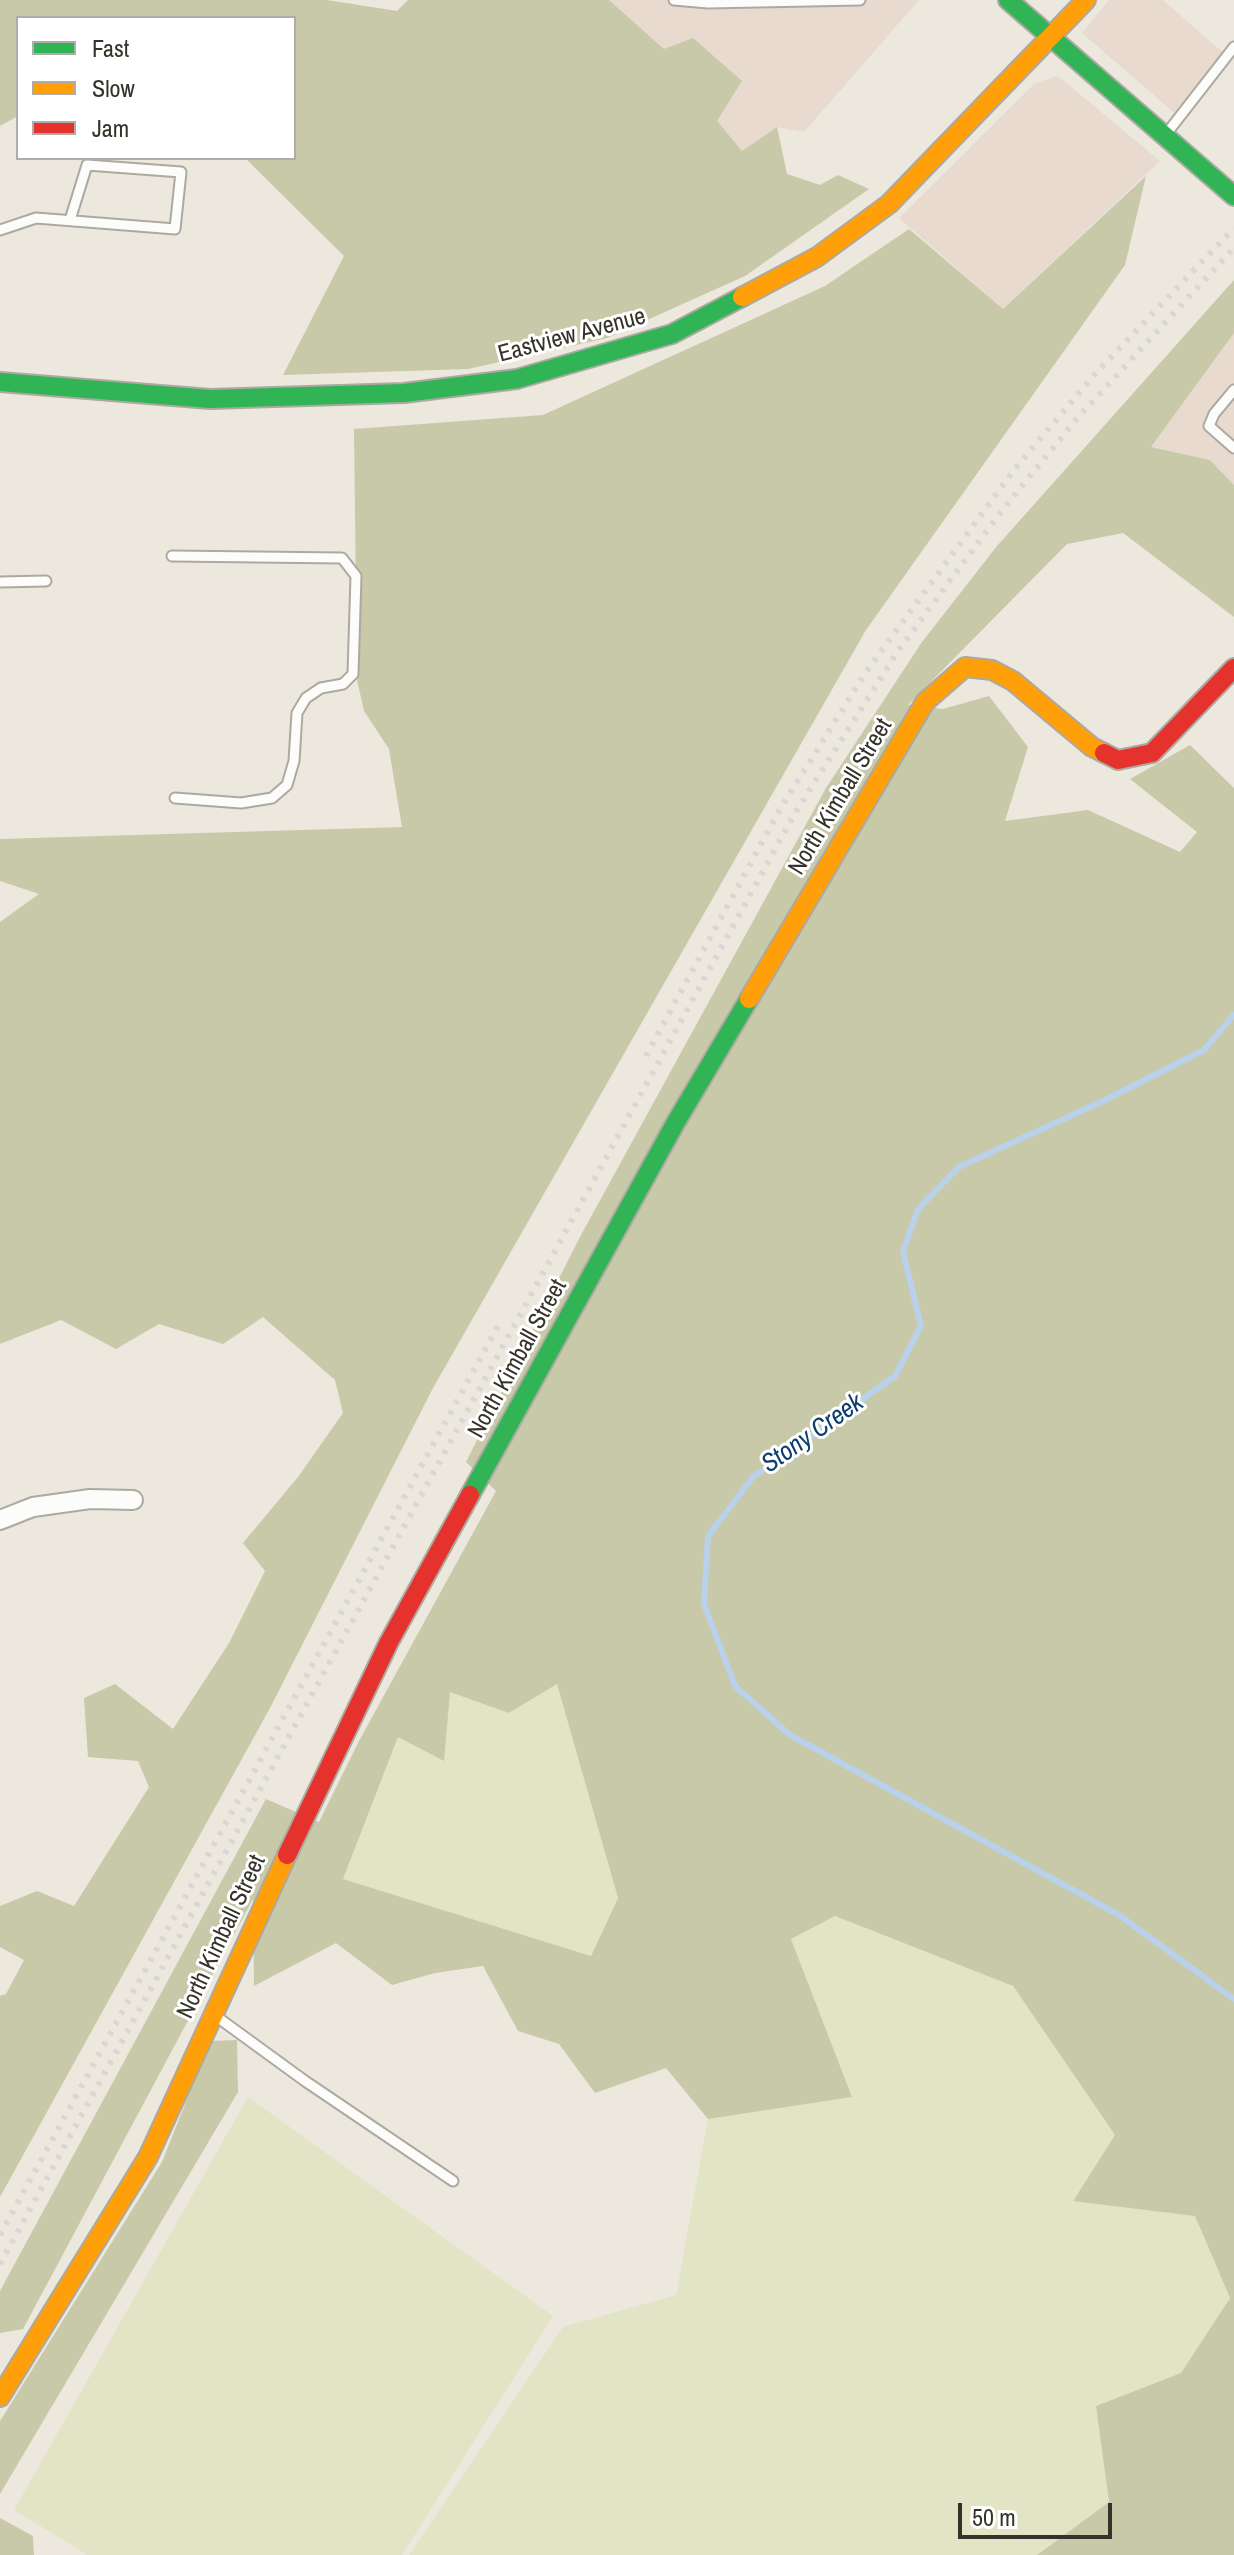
<!DOCTYPE html>
<style>
body{margin:0}
#map{position:relative;width:1234px;height:2555px;overflow:hidden;background:#ece8dd;font-family:"Archivo Narrow",sans-serif}
canvas{display:block}
.legend{position:absolute;left:16px;top:16px;width:280px;height:144px;box-sizing:border-box;background:#fff;border:2px solid #aeadaa;margin:0;padding:10px 14px;list-style:none;font-size:24px;color:#35322a}
.legend li{display:flex;align-items:center;gap:16px;height:40px}
.legend b{width:40px;border:2px solid #aeadaa}
.scale{position:absolute;left:958px;top:2503px;width:154px;height:36px;box-sizing:border-box;border:4px solid #35322a;border-top:0;padding-left:10px;font-size:24px;line-height:28px;white-space:nowrap;color:#35322a;-webkit-text-stroke:6px #fff;paint-order:stroke}
</style>
<div id="map">
<canvas width="1234" height="2555"></canvas>
<ul class="legend">
<li><b style="height:10px;background:#30b455"></b>Fast</li>
<li><b style="height:10px;background:#ff9f0a"></b>Slow</li>
<li><b style="height:10px;background:#e5322d"></b>Jam</li>
</ul>
<div class="scale">50 m</div>
</div>
<script>
const context = document.querySelector('canvas').getContext('2d');
context.lineJoin = 'round';
function fillPath(path, color) {
  context.fillStyle = color;
  context.fill(path, 'evenodd');
}
function toPath(rows) {
  const path = new Path2D();
  for (const r of rows) {
    path.moveTo(r[0], r[1]);
    for (let i = 2; i < r.length; i += 2) path.lineTo(r[i], r[i + 1]);
  }
  return path;
}
function stroke(path, color, width, dash) {
  context.strokeStyle = color;
  context.lineWidth = width;
  context.lineCap = dash ? 'butt' : 'round';
  context.setLineDash(dash || []);
  context.stroke(path);
}
function write(font, color, halo, rows, align = 'center') {
  context.font = font + ' "Archivo Narrow",sans-serif';
  context.lineWidth = 6;
  context.setLineDash([]);
  context.textBaseline = 'middle';
  context.strokeStyle = halo;
  context.fillStyle = color;
  for (const [text, x, y, turn = 0] of rows) {
    context.save();
    context.translate(x, y);
    context.rotate((+turn || 0) * Math.PI / 180);
    context.textAlign = isNaN(turn) ? turn : align;
    if (halo) context.strokeText(text, 0, 0);
    context.fillText(text, 0, 0);
    context.restore();
  }
}
const commercial = toPath([
 [609,0,919,0,804,132,777,127,742,151,716,121,742,81,664,49],
 [1109,0,1163,0,1227,56,1179,117,1082,33],
 [1058,76,1160,161,1003,309,899,218,1035,83],
 [1234,333,1234,485,1210,460,1151,447]
]);
const green = toPath([
 [557,1684,618,1898,591,1956,343,1879,398,1737,450,1691,509,1713],
 [835,1916,1013,1986,1115,2135,1073,2200,1195,2216,1230,2298,1181,2373,1096,2406,1109,2502,1037,2555,409,2555,563,2327,676,2295,708,2119,852,2097,791,1939],
 [248,2097,553,2316,402,2555,88,2555,14,2510]
]);
const forest = toPath([
 [0,0,327,0,397,11,408,0,609,0,664,49,693,38,742,81,717,121,742,151,777,127,787,174,820,185,838,175,869,189,745,276,607,338,468,369,283,375,344,256,245,158,294,158,294,18,18,18,18,116,0,126],
 [1146,176,1125,265,866,630,433,1388,270,1708,0,2197,0,1996,6,1994,24,1960,0,1947,0,1906,37,1891,74,1906,149,1787,138,1761,88,1757,84,1698,115,1684,173,1729,229,1643,265,1571,243,1543,298,1477,343,1413,335,1380,263,1317,223,1344,159,1324,116,1349,61,1320,0,1344,0,922,39,894,0,881,0,839,402,827,389,749,364,711,357,680,354,429,543,415,825,286,909,229,1003,309],
 [1234,280,1234,333,1151,447,1210,460,1234,485,1234,617,1123,533,1067,544,908,705,943,709,989,696,1028,747,1005,821,1088,810,1180,852,1197,832,1130,779,1190,745,1234,788,1234,2555,1037,2555,1109,2502,1096,2406,1181,2373,1230,2298,1195,2216,1073,2201,1115,2135,1013,1986,835,1916,791,1939,852,2097,708,2119,666,2068,595,2093,559,2044,518,2031,483,1966,435,1973,392,1985,336,1943,254,1986,253,1899,23,2329,0,2333,0,2291,266,1799,319,1822,359,1741,496,1491,466,1462,581,1235,826,788,922,642,997,546],
 [557,1684,618,1898,591,1956,343,1879,398,1737,444,1761,450,1692,509,1713],
 [237,2040,238,2092,0,2494,0,2421,162,2162,210,2041],
 [0,2518,33,2536,34,2555,0,2555]
]);
const stream = toPath([
 [1234,1015,1204,1050,1103,1101,959,1167,918,1209,903,1252,921,1326,895,1376,753,1477,708,1536,704,1604,735,1686,790,1735,1119,1915,1234,1999]
]);
const lane = toPath([
 [674,0,708,3,860,0],
 [1167,133,1234,47],
 [0,230,36,218,175,229,181,172,87,165,70,220],
 [1234,390,1214,414,1209,426,1234,448],
 [172,556,342,558,356,576,353,674,343,684,321,688,306,698,297,713,294,761,287,785,272,798,241,803,175,798],
 [0,582,46,581],
 [213,2014,305,2081,453,2181]
]);
const street = toPath([
 [0,1520,33,1507,90,1499,133,1500]
]);
const fast = toPath([
 [1008,0,1234,196],
 [0,382,210,399,404,393,517,379,672,334,742,297],
 [470,1495,676,1122,749,999]
]);
const slow = toPath([
 [742,297,817,257,889,204,1086,0],
 [749,999,925,702,965,667,992,670,1013,681,1092,747,1104,753],
 [0,2397,148,2157,287,1855]
]);
const jam = toPath([
 [1104,753,1118,760,1152,753,1234,668],
 [287,1855,389,1642,470,1495]
]);
const rail = toPath([
 [646,1056,779,811,866,672,1014,470,1096,373,1234,228],
 [0,2235,498,1326],
 [0,2264,795,813,898,651,1003,509,1080,415,1234,248]
]);
const streetNames = [
 ["Eastview Avenue",572,336,-15],
 ["North Kimball Street",841,797,-59],
 ["North Kimball Street",518,1359,-61],
 ["North Kimball Street",222,1937,-65]
];
const waterNames = [
 ["Stony Creek",813,1434,-35]
];
fillPath(commercial, '#e9dacf');
fillPath(green, '#e2e4c6');
fillPath(forest, '#c7c9a8');
stroke(stream, '#bad1eb', 6);
stroke(lane, '#aca9a1', 13);
stroke(street, '#aca9a1', 22);
stroke(fast, '#aca9a1', 22);
stroke(slow, '#aca9a1', 22);
stroke(jam, '#aca9a1', 22);
stroke(lane, '#fcfcfa', 9);
stroke(street, '#fcfcfa', 18);
stroke(fast, '#30b455', 18);
stroke(slow, '#ff9f0a', 18);
stroke(jam, '#e5322d', 18);
stroke(rail, '#d8d7d4', 6, [4, 8]);
write('24px', '#35322a', '#fff', streetNames);
write('italic 26px', '#0c3d6f', '#fff', waterNames);
</script>
